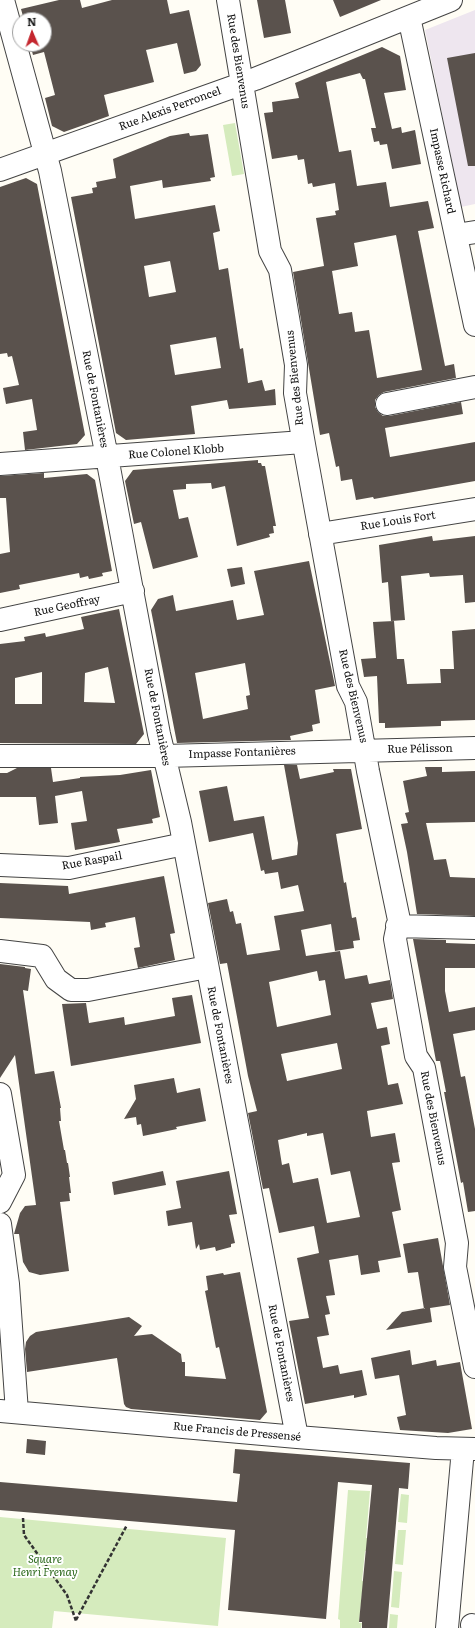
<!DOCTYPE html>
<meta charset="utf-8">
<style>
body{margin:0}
#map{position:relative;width:475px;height:1628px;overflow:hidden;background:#fffdf5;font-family:Literata,serif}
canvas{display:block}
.north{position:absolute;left:12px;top:12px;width:40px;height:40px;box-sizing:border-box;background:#fff;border:1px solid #a0a0a0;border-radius:50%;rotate:358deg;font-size:11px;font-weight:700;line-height:16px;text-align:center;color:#111}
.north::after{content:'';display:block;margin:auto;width:14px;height:18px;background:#c4262e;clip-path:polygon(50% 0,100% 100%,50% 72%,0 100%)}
</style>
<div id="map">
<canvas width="475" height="1628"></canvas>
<div class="north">N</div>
</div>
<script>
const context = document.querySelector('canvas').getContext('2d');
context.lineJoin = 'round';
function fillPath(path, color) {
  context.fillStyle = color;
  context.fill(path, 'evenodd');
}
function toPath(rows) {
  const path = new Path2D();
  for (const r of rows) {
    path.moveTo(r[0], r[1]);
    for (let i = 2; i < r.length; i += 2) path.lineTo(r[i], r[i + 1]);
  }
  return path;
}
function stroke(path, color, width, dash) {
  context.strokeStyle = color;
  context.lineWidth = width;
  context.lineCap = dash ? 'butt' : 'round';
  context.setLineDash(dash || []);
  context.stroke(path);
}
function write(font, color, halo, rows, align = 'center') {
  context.font = font + ' Literata,serif';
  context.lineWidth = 4;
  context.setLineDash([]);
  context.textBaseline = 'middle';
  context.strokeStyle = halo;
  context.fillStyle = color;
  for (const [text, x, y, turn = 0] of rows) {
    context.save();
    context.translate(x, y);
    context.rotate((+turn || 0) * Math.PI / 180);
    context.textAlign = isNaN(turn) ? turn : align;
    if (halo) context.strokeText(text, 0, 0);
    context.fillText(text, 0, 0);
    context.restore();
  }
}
const industrial = toPath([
 [475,10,475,204,461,207,425,30]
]);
const green = toPath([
 [235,123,244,174,232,176,223,125],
 [348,1490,370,1491,366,1538,369,1538,368,1551,365,1551,362,1581,365,1581,362,1593,359,1623,362,1623,361,1628,340,1628,340,1620,338,1619],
 [401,1494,409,1495,407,1523,398,1522],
 [0,1517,226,1538,218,1626,54,1611,52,1628,0,1628],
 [398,1530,406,1530,403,1565,395,1564],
 [394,1571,402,1572,399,1608,391,1607],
 [390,1614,398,1615,397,1628,389,1628]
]);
const building = toPath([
 [59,0,80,0,82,8,112,0,167,0,170,14,189,10,201,65,196,71,184,74,177,43,146,50,154,82,104,95,109,116,64,132,52,126,45,98,55,95,44,52,33,55,30,44,44,44,44,20,24,20,21,9],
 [257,0,285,0,291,33,264,38],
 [333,0,381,0,340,17],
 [382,47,400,56,406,90,384,93,392,129,401,127,402,133,415,130,421,164,392,169,387,144,380,145,379,141,374,142,371,128,376,128,365,79,363,79,360,73,326,82,339,152,351,150,357,186,386,182,390,207,428,201,434,228,418,231,445,366,454,364,456,378,384,392,379,395,375,400,375,407,378,412,383,416,389,416,461,402,463,414,385,428,390,457,475,442,475,481,374,499,373,497,356,500,352,479,341,481,339,466,336,467,329,433,320,435,293,272,324,266,316,218,336,215,335,211,339,210,335,183,313,187,312,183,308,184,304,159,298,160,297,155,272,159,264,113,273,112,272,102,299,98,295,83],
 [396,235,422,370,377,378,369,330,355,332,352,312,339,314,332,271,358,266,354,243],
 [475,53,475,166,468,166,447,58],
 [189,133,190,136,208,134,215,177,210,178,211,181,163,188,162,180,130,186,135,219,215,205,220,231,213,233,219,270,228,268,240,349,243,348,248,383,262,380,265,391,275,389,276,405,229,409,227,400,191,406,195,434,126,440,116,433,71,197,93,193,92,188,97,187,96,182,116,178,113,159,170,136],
 [170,261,176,292,149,297,144,266],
 [216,337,221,368,175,375,170,345],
 [26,178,37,184,85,435,77,444,25,450,23,432,37,430,32,399,6,404,3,388,19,385,12,356,8,357,7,353,0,354,0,187],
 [258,460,258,463,261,463,262,466,265,466,276,526,273,526,274,533,269,534,270,537,237,546,225,486,212,489,211,483,186,484,186,489,173,490,179,519,188,517,198,557,153,569,141,522,134,524,125,481,133,470],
 [44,473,44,478,87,474,95,480,112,571,102,573,103,576,89,579,88,576,80,578,79,573,19,585,20,589,0,593,0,554,10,552,6,498,0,498,0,476],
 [432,536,433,541,475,536,475,602,465,603,463,575,430,577,429,573,401,576,405,620,391,621,388,582,382,583,379,545],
 [309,561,335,686,315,690,320,723,312,725,313,731,290,736,291,740,177,743,151,610,158,599,173,595,176,611,233,600,237,620,264,615,254,571],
 [245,663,250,695,246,696,248,709,203,719,195,673],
 [242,567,245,584,231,587,227,569],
 [119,609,144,734,136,744,0,743,0,644,25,641,24,637,45,633,46,637,84,629,81,617],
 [108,667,115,703,84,702,85,673],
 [42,672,42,704,15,704,15,678],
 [394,621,397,659,404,659,407,684,441,683,440,669,454,669,452,631,475,629,475,720,441,721,441,726,385,728,385,723,379,723,377,676,364,677,361,659,376,658,373,622],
 [284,765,297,765,300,779,334,772,333,769,351,769,362,829,336,834,344,883,346,882,352,918,356,917,360,940,353,941,354,948,335,951,331,924,301,930,306,956,340,951,345,979,367,975,369,984,390,980,393,999,371,1003,377,1029,387,1027,390,1044,381,1046,388,1085,398,1083,403,1104,367,1111,371,1137,395,1133,400,1162,392,1163,401,1210,392,1212,401,1257,378,1261,380,1272,361,1275,358,1255,329,1260,335,1295,326,1296,330,1314,325,1315,329,1335,317,1337,323,1368,338,1365,340,1374,362,1370,367,1395,354,1398,354,1395,305,1404,289,1321,309,1318,297,1258,319,1253,314,1226,279,1233,269,1188,263,1189,248,1113,257,1111,248,1076,227,963,220,964,208,903,227,899,230,912,233,911,236,924,241,923,247,955,280,950,274,916,304,911,298,885,281,889,278,872,265,874,264,870,261,871,253,833,209,842,199,791,227,786,234,821,264,816,272,860,297,855,298,843],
 [317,971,319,981,325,980,331,1015,277,1027,269,982],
 [337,1043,342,1069,287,1081,281,1054],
 [307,1133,307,1136,323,1133,331,1175,350,1171,360,1217,327,1223,318,1178,293,1183,289,1163,282,1165,278,1140],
 [425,767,442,767,442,772,475,771,475,822,426,823,434,860,446,859,450,877,475,878,475,916,417,914,407,852,401,824,408,823,405,813,409,812,403,781,427,776],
 [17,768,51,768,53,782,80,778,80,777,120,775,151,770,160,817,152,819,153,823,117,829,120,842,75,850,71,823,87,821,82,791,55,796,58,823,39,825,36,797,0,797,0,773,7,773],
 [164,876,175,933,170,934,175,960,138,968,134,948,140,947,135,917,105,923,106,927,91,930,90,922,0,918,0,883,68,886,69,894],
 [413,939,446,940,446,943,475,944,475,968,445,968,445,991,449,1012,475,1007,475,1030,453,1034,461,1077,465,1076,475,1129,475,1211,468,1212,463,1182,461,1183,444,1092,446,1092,440,1061,436,1061],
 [0,964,25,967,25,968,31,969,28,991,23,990,35,1074,54,1071,61,1108,60,1108,61,1121,59,1121,64,1150,65,1150,67,1163,68,1163,70,1177,69,1177,71,1193,69,1193,70,1201,60,1202,69,1271,40,1275,29,1272,23,1262,19,1234,14,1234,20,1213,25,1206,36,1205,15,1055,0,1078],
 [192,995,201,1043,71,1066,62,1004,86,1003,89,1023,124,1017,125,1025,175,1016,172,998],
 [174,1078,177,1093,200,1088,206,1121,176,1127,177,1129,143,1136,141,1124,137,1125,136,1117,124,1119,136,1099,134,1085],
 [163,1171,166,1185,114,1195,112,1182],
 [229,1171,237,1214,229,1215,235,1243,231,1244,231,1247,216,1251,215,1247,200,1250,199,1244,196,1249,192,1222,168,1226,166,1211,181,1208,176,1181],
 [438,1238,450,1305,430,1308,432,1322,386,1330,402,1312,425,1308,424,1309,418,1272,408,1273,403,1244],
 [240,1272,267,1412,260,1420,131,1409,126,1407,124,1404,117,1358,27,1372,25,1349,26,1342,30,1336,36,1332,129,1317,142,1326,134,1336,152,1334,181,1354,182,1362,185,1362,185,1376,226,1379,219,1347,216,1348,205,1291,208,1290,206,1276,223,1273,224,1275],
 [410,1350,412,1365,436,1360,437,1366,460,1362,472,1429,448,1433,400,1430,397,1417,406,1415,399,1375,375,1379,371,1358],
 [27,1439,46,1441,45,1455,26,1453],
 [235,1449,410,1463,408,1489,399,1488,387,1628,362,1628,362,1622,359,1622,372,1485,338,1482,326,1619,228,1610,235,1530,0,1510,0,1482,237,1502,240,1474,233,1473]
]);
const path = toPath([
 [23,1518,24,1535,67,1595,76,1621],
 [76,1620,127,1525]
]);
const minor = toPath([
 [3,0,50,171,107,457,159,734,180,822,297,1437],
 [228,0,270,251,280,270,296,365,295,393,305,450,348,686,356,702,368,771,399,920,395,939,416,1056,424,1068,457,1243,455,1267,475,1367],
 [409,17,475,325],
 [0,170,255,79,451,0],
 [456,235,475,232],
 [387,404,475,387],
 [0,464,303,442],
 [320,534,475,509],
 [0,620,133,591],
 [0,756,164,756,475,748],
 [0,865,69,868,184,844],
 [397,926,475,928],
 [0,951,42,956,56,979,71,990,88,990,207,967],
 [0,1094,14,1175,0,1202],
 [0,1224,8,1284,17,1412],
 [0,1411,297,1437,436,1448,475,1449],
 [472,1625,475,1626],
 [447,1628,463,1449]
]);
const streetNames = [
 ["Rue des Bienvenus",238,61,81],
 ["Rue Alexis Perroncel",170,109,-20],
 ["Impasse Richard",442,171,78],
 ["Rue des Bienvenus",295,378,-96],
 ["Rue de Fontanières",95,399,79],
 ["Rue Colonel Klobb",176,452,-4],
 ["Rue Louis Fort",398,521,-9],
 ["Rue Geoffray",67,606,-12],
 ["Rue des Bienvenus",353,696,77],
 ["Rue de Fontanières",157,717,79],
 ["Rue Pélisson",420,749,-1],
 ["Impasse Fontanières",242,753,-2],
 ["Rue Raspail",92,861,-10],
 ["Rue de Fontanières",220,1035,79],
 ["Rue des Bienvenus",433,1118,79],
 ["Rue de Fontanières",281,1353,79],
 ["Rue Francis de Pressensé",237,1432,5]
];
const parkNames = [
 ["Square",45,1560],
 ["Henri Frenay",45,1573]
];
fillPath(industrial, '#eee6ef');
fillPath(green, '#d5ebbd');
fillPath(building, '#5a524d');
stroke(minor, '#444', 24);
stroke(path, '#333', 2.5, [4, 2]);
stroke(minor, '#fff', 22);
write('11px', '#111', '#fff', streetNames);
write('italic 11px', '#2f6b1f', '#fff', parkNames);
</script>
